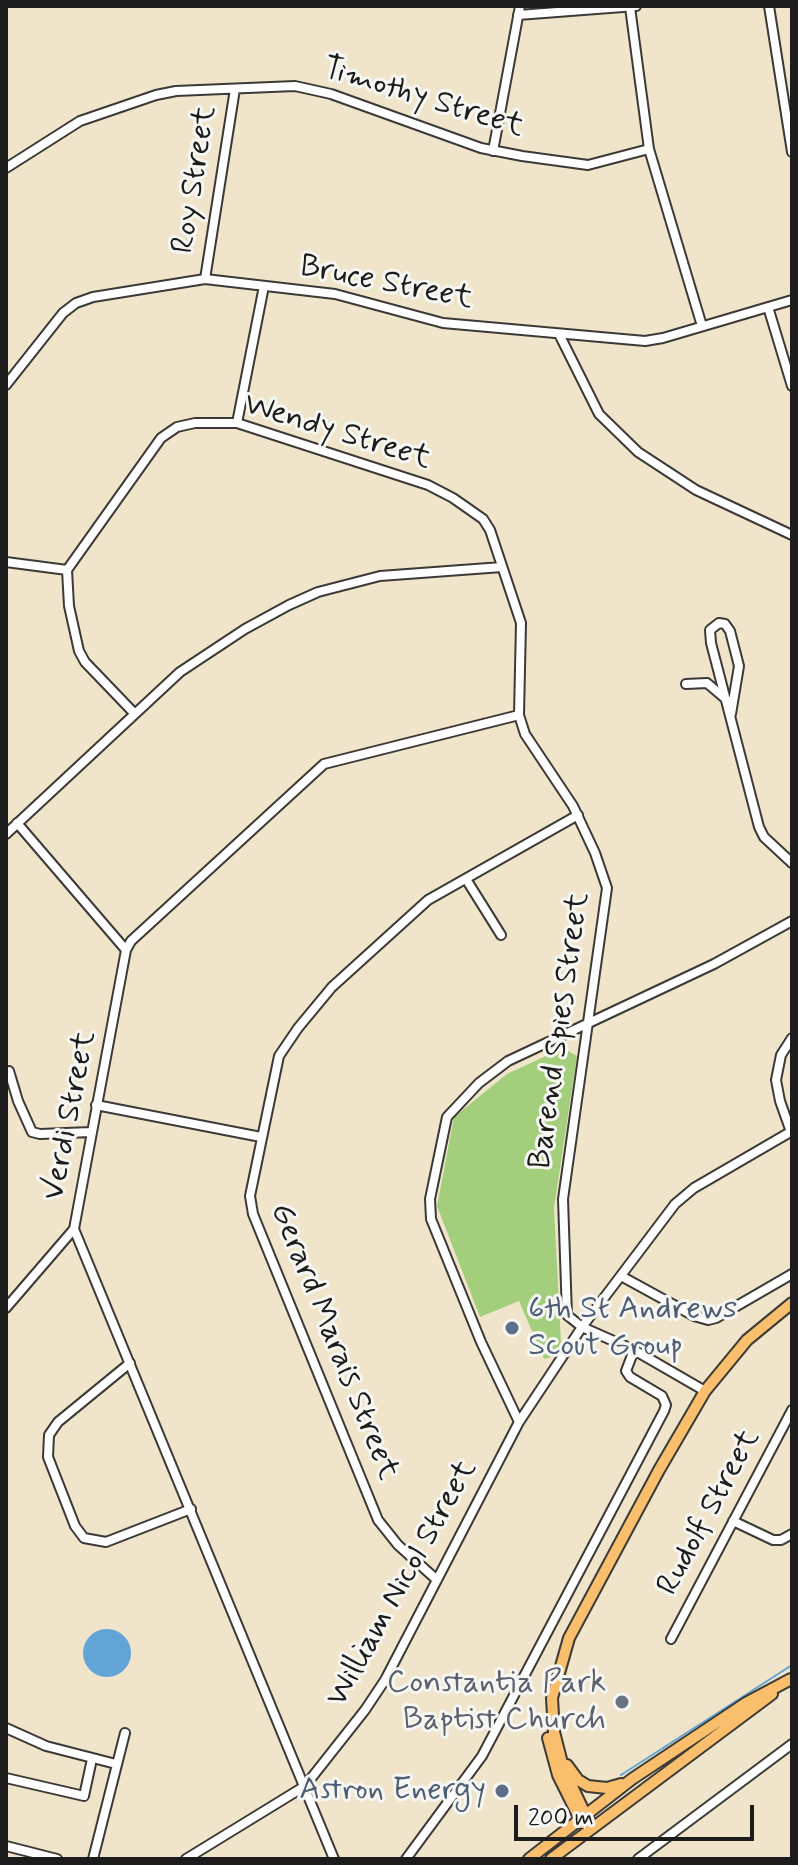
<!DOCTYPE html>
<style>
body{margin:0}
#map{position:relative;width:798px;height:1865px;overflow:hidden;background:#f0e4ca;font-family:Mynerve,sans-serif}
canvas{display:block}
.frame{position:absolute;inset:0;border:8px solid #1c1c1c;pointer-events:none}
.scale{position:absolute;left:514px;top:1805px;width:240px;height:36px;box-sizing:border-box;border:4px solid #1c1c1c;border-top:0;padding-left:10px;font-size:24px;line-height:28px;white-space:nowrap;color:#1c1c1c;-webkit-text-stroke:6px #f6f6f2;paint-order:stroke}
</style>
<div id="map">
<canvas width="798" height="1865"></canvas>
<div class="frame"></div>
<div class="scale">200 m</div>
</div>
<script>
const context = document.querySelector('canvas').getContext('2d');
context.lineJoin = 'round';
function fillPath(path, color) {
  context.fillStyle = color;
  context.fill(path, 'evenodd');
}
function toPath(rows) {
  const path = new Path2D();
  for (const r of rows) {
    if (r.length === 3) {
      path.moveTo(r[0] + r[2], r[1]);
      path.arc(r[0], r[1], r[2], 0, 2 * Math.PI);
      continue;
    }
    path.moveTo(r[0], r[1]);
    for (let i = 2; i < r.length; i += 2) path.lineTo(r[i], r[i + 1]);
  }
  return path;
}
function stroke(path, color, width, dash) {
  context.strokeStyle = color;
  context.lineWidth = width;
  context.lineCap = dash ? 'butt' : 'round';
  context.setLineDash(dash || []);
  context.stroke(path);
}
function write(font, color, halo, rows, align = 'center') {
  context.font = font + ' Mynerve,sans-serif';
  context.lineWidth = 6;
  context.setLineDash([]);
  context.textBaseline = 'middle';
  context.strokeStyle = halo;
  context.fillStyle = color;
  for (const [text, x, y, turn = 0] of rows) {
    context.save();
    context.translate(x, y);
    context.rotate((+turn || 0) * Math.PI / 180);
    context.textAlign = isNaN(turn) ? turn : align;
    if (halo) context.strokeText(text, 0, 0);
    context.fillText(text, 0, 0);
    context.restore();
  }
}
const green = toPath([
 [563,1048,577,1056,554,1208,561,1343,552,1357,544,1359,519,1301,480,1317,437,1206,454,1117,507,1074]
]);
const water = toPath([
 [107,1653,24]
]);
const stream = toPath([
 [621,1775,792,1665]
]);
const minor = toPath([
 [769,6,792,152],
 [630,7,649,149,702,326],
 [518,15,636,6],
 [493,151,520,6],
 [6,168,80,121,156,95,176,91,295,86,331,94,481,148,522,156,588,165,649,149],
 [205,279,235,89],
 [768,307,792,386],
 [559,334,599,414,638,452,696,490,792,535],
 [6,385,63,313,76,303,93,297,205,279,335,294,443,323,645,341,663,338,792,300],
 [237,423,264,286],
 [6,562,67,570],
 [686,684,707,683,727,700],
 [134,713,85,662,79,651,69,606,67,570,161,438,177,427,195,423,237,423,428,485,453,498,483,519,490,530,521,623,519,715,525,734,573,806,595,853,607,888,563,1199,567,1315,582,1327,634,1350,705,1391],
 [731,714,739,666,730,631,725,624,719,623,710,630,711,643,759,827,764,837,792,863],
 [17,823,126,950],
 [6,834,180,672,245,629,289,605,318,592,380,576,502,567],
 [466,879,501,935],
 [9,1071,18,1101,32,1132,40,1134,91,1132],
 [96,1105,261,1137],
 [791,1132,780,1101,776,1080,781,1055,792,1038],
 [621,1276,694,1316,708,1320,716,1318,792,1274],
 [6,1308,74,1229],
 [130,1363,58,1422,49,1435,48,1457,75,1526,84,1538,106,1542,191,1509],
 [519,1422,481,1342,431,1219,430,1199,447,1117,479,1083,508,1061,714,964,792,921],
 [733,1521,773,1540,781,1540,792,1534],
 [437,1580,398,1545,378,1520,253,1214,250,1196,279,1056,298,1028,332,987,428,900,578,815],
 [671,1639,792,1410],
 [6,1728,46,1746,116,1764],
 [6,1778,84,1796,92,1759],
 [6,1846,57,1859],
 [93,1859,125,1733],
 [186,1859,305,1786,365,1710,385,1680,519,1422,582,1327,675,1204,694,1188,792,1131],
 [334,1859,74,1229,126,950,131,941,324,764,519,715],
 [406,1859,482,1756,664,1411,666,1405,662,1396,630,1377,626,1371,634,1350],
 [638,1859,792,1744]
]);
const major = toPath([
 [548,1738,558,1775,582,1823],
 [567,1765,578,1780,588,1786,607,1788,621,1784],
 [593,1826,586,1816,563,1767,554,1732,552,1698,569,1638,659,1470,705,1391,747,1340,792,1303],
 [529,1859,632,1779,746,1703,791,1679],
 [551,1859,772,1694]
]);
const markers = [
 [512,1328,8,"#5c6f8a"],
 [622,1702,8,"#6b7280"],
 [502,1791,8,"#5c6f8a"]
];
const streetNames = [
 ["Timothy Street",423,99,17],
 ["Roy Street",196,180,-81],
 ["Bruce Street",386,284,11],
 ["Wendy Street",337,433,17],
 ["Barend Spies Street",561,1031,-82],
 ["Verdi Street",71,1116,-79],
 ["Gerard Marais Street",333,1342,68],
 ["Rudolf Street",710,1513,-62],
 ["William Nicol Street",403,1584,-61]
];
const serviceNames = [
 ["6th St Andrews",528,1310],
 ["Scout Group",528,1347],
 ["Astron Energy",486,1791,"right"]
];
const worshipNames = [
 ["Constantia Park",606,1684],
 ["Baptist Church",606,1721]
];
fillPath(green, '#a3cf7c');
fillPath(water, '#63a4d6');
stroke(stream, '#63a4d6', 2);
stroke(minor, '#3c3a36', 12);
stroke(major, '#3c3a36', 14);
stroke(minor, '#fff', 8);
stroke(major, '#f9bf6d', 10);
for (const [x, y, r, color] of markers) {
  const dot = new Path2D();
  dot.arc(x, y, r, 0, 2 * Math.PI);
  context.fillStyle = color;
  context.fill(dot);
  stroke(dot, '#f6f6f2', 3);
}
write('32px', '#1c1c1c', '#f6f6f2', streetNames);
write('32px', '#4e5e75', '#f6f6f2', serviceNames, 'left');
write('32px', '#5b616d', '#f6f6f2', worshipNames, 'right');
</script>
